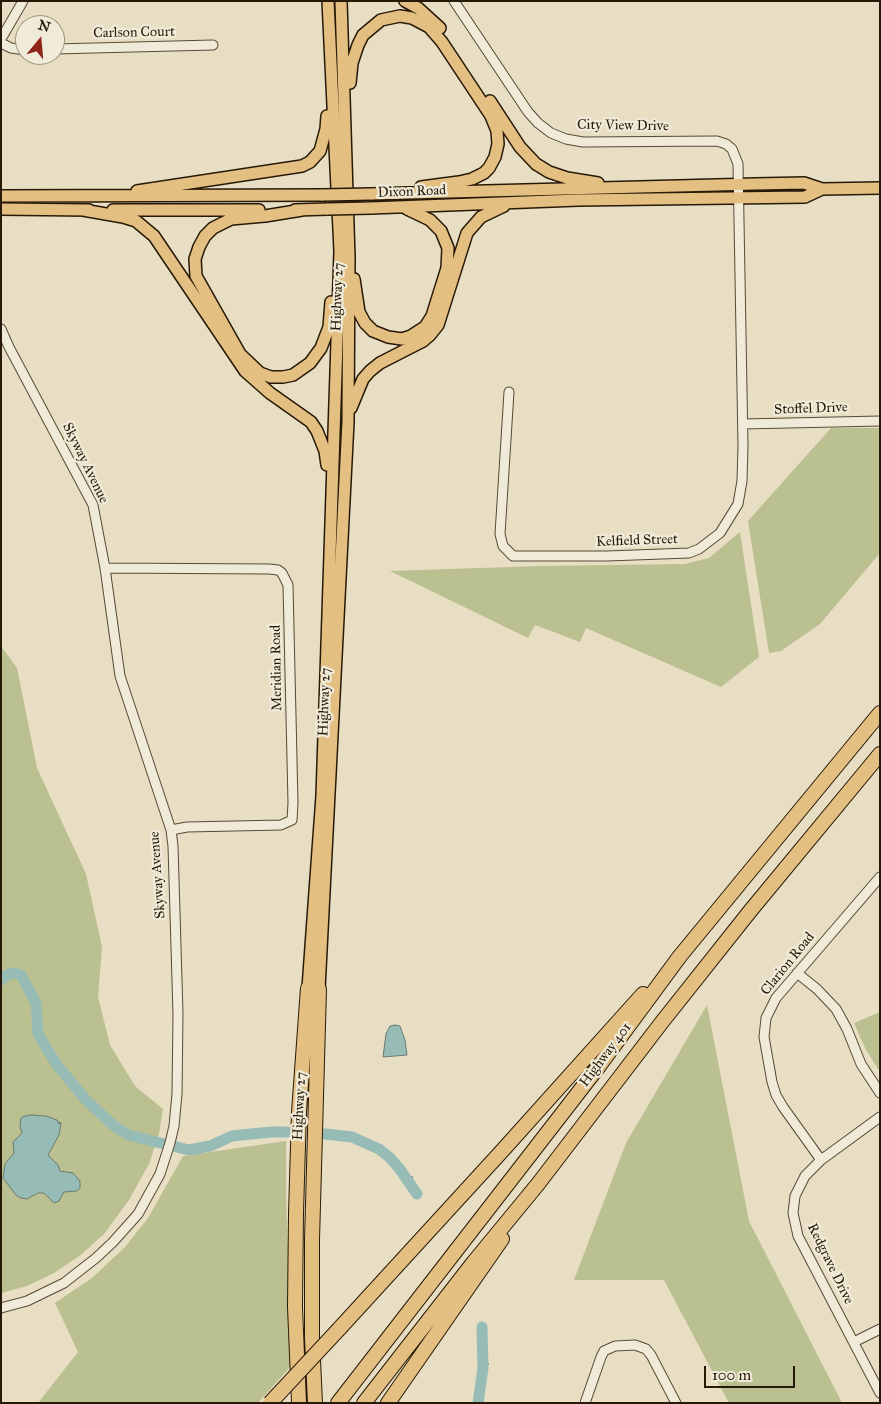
<!DOCTYPE html>
<style>
body{margin:0}
#map{position:relative;width:881px;height:1404px;overflow:hidden;background:#e8dec3;font-family:"IM FELL Great Primer",serif}
canvas{display:block}
.frame{position:absolute;inset:0;border:2px solid #271907;pointer-events:none}
.north{position:absolute;left:15px;top:15px;width:50px;height:50px;box-sizing:border-box;background:#f0ead8;border:1px solid #a09684;border-radius:50%;rotate:17deg;font-size:14px;font-weight:700;line-height:20px;text-align:center;color:#271907}
.north::after{content:'';display:block;margin:auto;width:18px;height:22px;background:#8f2418;clip-path:polygon(50% 0,100% 100%,50% 72%,0 100%)}
.scale{position:absolute;left:704px;top:1366px;width:91px;height:22px;box-sizing:border-box;border:2px solid #271907;border-top:0;padding-left:6px;font-size:15px;line-height:18px;white-space:nowrap;color:#271907;-webkit-text-stroke:4px #f0ead8;paint-order:stroke}
</style>
<div id="map">
<canvas width="881" height="1404"></canvas>
<div class="frame"></div>
<div class="north">N</div>
<div class="scale">100 m</div>
</div>
<script>
const context = document.querySelector('canvas').getContext('2d');
context.lineJoin = 'round';
function fillPath(path, color) {
  context.fillStyle = color;
  context.fill(path, 'evenodd');
}
function toPath(rows) {
  const path = new Path2D();
  for (const r of rows) {
    path.moveTo(r[0], r[1]);
    for (let i = 2; i < r.length; i += 2) path.lineTo(r[i], r[i + 1]);
  }
  return path;
}
function stroke(path, color, width, dash) {
  context.strokeStyle = color;
  context.lineWidth = width;
  context.lineCap = dash ? 'butt' : 'round';
  context.setLineDash(dash || []);
  context.stroke(path);
}
function write(font, color, halo, rows, align = 'center') {
  context.font = font + ' "IM FELL Great Primer",serif';
  context.lineWidth = 4.5;
  context.setLineDash([]);
  context.textBaseline = 'middle';
  context.strokeStyle = halo;
  context.fillStyle = color;
  for (const [text, x, y, turn = 0] of rows) {
    context.save();
    context.translate(x, y);
    context.rotate((+turn || 0) * Math.PI / 180);
    context.textAlign = isNaN(turn) ? turn : align;
    if (halo) context.strokeText(text, 0, 0);
    context.fillText(text, 0, 0);
    context.restore();
  }
}
const green = toPath([
 [831,428,880,428,880,553,820,624,781,651,769,653,748,521],
 [740,532,759,657,721,687,586,628,580,642,535,625,528,638,390,571,540,566,685,564,709,558],
 [1,646,17,668,37,768,86,874,102,947,98,997,110,1045,135,1086,163,1109,159,1134,149,1164,129,1200,104,1234,82,1254,54,1273,27,1286,1,1293],
 [707,1005,749,1221,842,1403,729,1403,664,1280,574,1280,626,1143],
 [880,1012,880,1072,866,1050,854,1023],
 [286,1141,286,1195,292,1365,258,1403,38,1403,78,1352,55,1303,92,1278,125,1247,148,1218,183,1156]
]);
const water = toPath([
 [395,1025,400,1026,405,1040,407,1055,383,1057,386,1034,390,1026,395,1025],
 [32,1115,46,1116,57,1120,59,1124,59,1122,61,1123,59,1135,48,1155,58,1165,60,1171,73,1173,80,1181,80,1188,77,1191,64,1192,59,1201,54,1203,44,1193,38,1193,27,1199,21,1198,16,1195,3,1178,5,1164,14,1153,13,1142,22,1133,20,1126,21,1118,25,1116,32,1115]
]);
const stream = toPath([
 [409,1182,412,1177],
 [483,1368,488,1364]
]);
const river = toPath([
 [1,980,7,975,14,973,21,975,36,1003,38,1034,57,1065,87,1101,113,1125,128,1135,189,1150,210,1146,232,1136,271,1132,287,1132],
 [325,1134,352,1137,379,1149,389,1157,399,1168,417,1194],
 [478,1403,483,1368,482,1327]
]);
const minor = toPath([
 [454,1,528,112,538,123,551,133,566,139,583,142,717,141,726,144,732,149,738,164,743,446,742,481,738,504,720,533,699,549,689,553,607,556,513,556,503,546,500,534,509,392],
 [1,39,23,1],
 [1,43,11,48,25,50],
 [55,49,213,45],
 [1,329,9,347,93,505,105,568,120,676,171,830,173,846,178,1014,177,1094,174,1126,170,1143,160,1174,138,1214,113,1242,96,1258,64,1283,27,1301,1,1308],
 [743,424,880,421],
 [105,568,269,569,278,570,282,573,288,585,293,803,292,820,281,825,187,827,171,830],
 [797,973,817,989,836,1009,847,1029,861,1064,880,1093],
 [880,1117,821,1160,805,1176,795,1196,793,1213,798,1236,880,1393],
 [821,1160,783,1107,776,1095,772,1082,764,1037,766,1018,776,998,880,877],
 [854,1342,880,1329],
 [585,1403,601,1357,604,1351,615,1346,635,1345,646,1349,651,1355,676,1403]
]);
const major = toPath([
 [405,1,418,8,440,28],
 [350,83,352,63,358,45,363,35,381,20,400,16,412,18,429,27,442,42,491,116,497,131,498,144,495,157,489,168,484,173,472,179,459,182,421,187],
 [490,101,520,147,536,164,549,172,567,178,598,183],
 [137,191,302,166,310,162,320,151,326,129,327,116],
 [371,194,755,184,804,183,822,189,880,188],
 [1,196,323,195],
 [371,208,578,200,805,197,822,189],
 [1,209,89,210],
 [83,210,123,217,136,221,154,236,245,371,270,393,311,422,317,431,325,451,327,465],
 [113,210,259,210],
 [295,210,328,209],
 [302,210,265,216,231,219,213,228,205,236,199,247,195,259,196,276,240,354,260,373,271,377,283,377,293,375,310,363,321,348,329,327,331,302],
 [354,279,359,312,365,323,373,331,388,337,402,339,411,336,425,327,432,316,447,268,448,248,441,231,430,220,407,209],
 [351,408,363,379,370,371,380,363,423,341,430,335,438,325,467,233,481,217,504,206],
 [308,988,322,796,340,251,328,1],
 [319,989,348,422,349,258,341,1]
]);
const highway = toPath([
 [339,1329,502,1151,643,994],
 [299,1403,295,1307,296,1213,299,1112,308,988],
 [315,1403,312,1338,312,1240,319,989],
 [338,1403,599,1066,680,956,880,713],
 [364,1403,473,1263,538,1184,662,1022,751,910,880,754],
 [388,1403,502,1239]
]);
const majorBridge = toPath([
 [323,195,371,194],
 [328,209,371,208]
]);
const highwayBridge = toPath([
 [270,1403,339,1329]
]);
const streetNames = [
 ["Carlson Court",134,33,-1],
 ["City View Drive",623,126,1],
 ["Dixon Road",412,192,-2],
 ["Highway 27",338,297,-88],
 ["Stoffel Drive",811,409,-2],
 ["Skyway Avenue",85,463,64],
 ["Kelfield Street",637,541,-2],
 ["Meridian Road",277,668,-91],
 ["Highway 27",325,702,-88],
 ["Skyway Avenue",158,875,-94],
 ["Clarion Road",788,964,-51],
 ["Highway 401",606,1055,-53],
 ["Highway 27",300,1106,-87],
 ["Redgrave Drive",830,1264,64]
];
fillPath(green, '#bbc090');
fillPath(water, '#97bcb6');
stroke(water, '#6a7b70', 1);
stroke(stream, '#6a7b70', 2);
stroke(river, '#97bcb6', 11);
stroke(minor, '#574a36', 11);
stroke(major, '#271907', 14);
stroke(highway, '#271907', 16);
stroke(minor, '#f0ead8', 9);
stroke(major, '#e4bf82', 11);
stroke(highway, '#e4bf82', 14);
stroke(majorBridge, '#271907', 14, []);
stroke(highwayBridge, '#271907', 16, []);
stroke(majorBridge, '#e4bf82', 11);
stroke(highwayBridge, '#e4bf82', 14);
write('14px', '#271907', '#f0ead8', streetNames);
</script>
